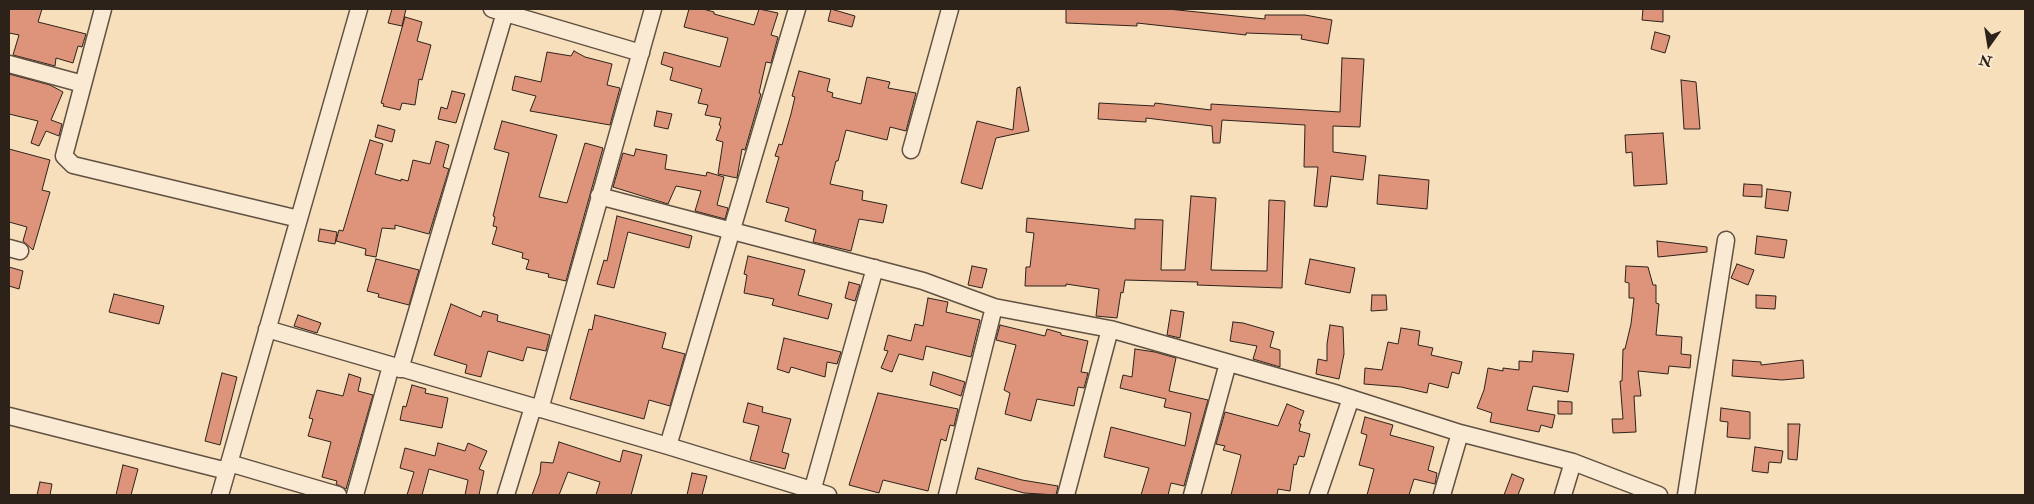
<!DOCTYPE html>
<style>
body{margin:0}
#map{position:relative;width:2034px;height:504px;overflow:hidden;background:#f7dfbc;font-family:"IM FELL Double Pica",serif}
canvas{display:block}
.frame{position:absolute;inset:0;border:10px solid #2d221a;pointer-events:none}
.north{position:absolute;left:1964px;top:20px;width:50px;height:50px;-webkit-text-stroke:4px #faead3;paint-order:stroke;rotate:193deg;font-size:14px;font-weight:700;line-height:20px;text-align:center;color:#2d221a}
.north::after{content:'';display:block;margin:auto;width:18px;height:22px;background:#2d221a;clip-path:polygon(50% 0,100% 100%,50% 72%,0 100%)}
</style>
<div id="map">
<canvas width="2034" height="504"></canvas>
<div class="frame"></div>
<div class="north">N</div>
</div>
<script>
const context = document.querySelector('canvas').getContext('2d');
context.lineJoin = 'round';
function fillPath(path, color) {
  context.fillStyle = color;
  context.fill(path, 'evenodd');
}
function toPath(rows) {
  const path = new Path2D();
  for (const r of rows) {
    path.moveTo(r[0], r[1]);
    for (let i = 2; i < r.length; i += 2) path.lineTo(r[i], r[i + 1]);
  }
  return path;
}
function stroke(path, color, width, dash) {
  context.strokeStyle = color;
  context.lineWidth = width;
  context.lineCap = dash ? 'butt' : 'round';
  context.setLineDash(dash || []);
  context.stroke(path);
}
const building = toPath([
 [9,9,42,9,38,22,86,34,82,47,78,46,73,63,56,58,55,66,13,55,19,35,9,33,9,9],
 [392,9,406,9,402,26,388,23,392,9],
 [689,9,703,9,714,12,714,14,754,25,759,9,778,13,771,35,778,37,771,63,766,62,759,93,761,94,745,150,742,149,737,178,718,174,723,142,716,140,721,126,719,125,721,118,705,115,708,105,698,103,702,89,670,80,673,68,661,64,664,52,720,67,728,38,684,27,689,9],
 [831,9,855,16,852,27,828,21,831,9],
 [1066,9,1168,9,1265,19,1265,15,1305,15,1332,20,1328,44,1301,39,1302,35,1246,33,1246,35,1137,23,1137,26,1066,23,1066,9],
 [1643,9,1663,9,1663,22,1642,20,1643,9],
 [405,17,422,22,417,41,431,45,422,80,419,79,415,105,402,103,400,110,383,106,384,104,381,103,405,17],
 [1655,32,1670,36,1665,53,1651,49,1655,32],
 [574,51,585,57,612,64,607,85,620,88,610,125,530,111,536,96,512,90,515,76,541,82,547,52,571,56,574,51],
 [1342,58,1364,59,1360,127,1333,126,1333,152,1366,156,1363,180,1331,176,1327,207,1314,206,1318,167,1304,167,1305,125,1222,120,1220,143,1213,143,1212,126,1146,118,1146,122,1098,119,1099,103,1154,106,1155,103,1211,110,1211,104,1340,112,1342,58],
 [799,71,830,79,827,91,833,93,832,97,861,104,867,77,890,82,888,88,916,93,906,131,890,127,887,140,846,130,838,161,836,161,830,184,863,191,862,200,887,205,883,223,859,219,851,251,813,242,816,230,785,221,789,208,766,202,779,157,775,156,779,144,782,145,791,114,795,97,792,96,799,71],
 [9,74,50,85,63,92,51,120,62,124,59,136,46,131,39,146,31,143,38,121,9,114,9,74],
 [1681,80,1696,82,1700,129,1684,129,1681,80],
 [1020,87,1029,131,996,138,982,189,961,183,977,121,1013,130,1017,88,1020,87],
 [452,91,465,94,456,123,438,119,441,107,447,109,452,91],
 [657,111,672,114,668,129,654,126,657,111],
 [502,121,557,135,539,197,567,203,585,143,603,148,566,281,548,277,549,274,526,269,529,260,522,258,523,253,492,244,497,227,493,226,495,217,493,216,509,153,494,149,502,121],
 [378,125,395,130,392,142,375,137,378,125],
 [1663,133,1667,184,1634,186,1632,152,1626,153,1625,135,1663,133],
 [370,140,383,144,375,174,401,181,401,179,408,181,413,160,430,164,436,141,449,145,443,167,449,169,429,234,395,225,395,229,382,228,376,257,365,255,366,249,336,241,339,230,343,231,370,140],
 [9,149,50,160,42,190,50,192,33,250,23,241,27,227,9,222,9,149],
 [636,149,667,155,665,169,706,176,707,172,724,177,717,205,728,208,725,219,695,211,701,191,676,186,668,204,613,187,623,153,634,156,636,149],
 [1379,175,1429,180,1427,209,1377,204,1379,175],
 [1744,184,1762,185,1762,197,1743,196,1744,184],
 [1767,189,1791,192,1788,211,1765,208,1767,189],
 [1191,196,1216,198,1211,270,1267,271,1269,200,1285,201,1282,288,1197,285,1198,282,1125,280,1123,293,1121,292,1117,318,1096,316,1099,289,1066,284,1066,286,1025,286,1026,267,1030,267,1034,233,1026,232,1027,218,1135,229,1135,219,1163,220,1161,270,1185,270,1191,196],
 [617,216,692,236,689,248,628,232,614,288,597,284,604,260,607,261,617,216],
 [320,229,337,232,335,244,318,241,320,229],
 [1757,236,1787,240,1784,258,1755,254,1757,236],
 [1657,241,1707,247,1707,252,1658,257,1657,241],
 [748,256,805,270,798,295,832,304,828,319,772,305,774,299,744,293,747,275,744,274,748,256],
 [376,259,419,270,409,305,378,297,379,294,367,291,376,259],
 [1310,259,1355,268,1350,293,1305,284,1310,259],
 [1737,264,1754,270,1748,285,1731,278,1737,264],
 [972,266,987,269,982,288,968,285,972,266],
 [1626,266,1648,267,1653,285,1656,285,1656,303,1659,304,1656,335,1682,337,1681,354,1691,355,1690,368,1669,366,1668,374,1638,371,1641,396,1634,396,1636,432,1613,433,1612,419,1623,419,1620,381,1622,381,1623,349,1625,349,1631,324,1634,298,1629,298,1629,283,1625,282,1626,266],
 [9,267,23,271,19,289,9,286,9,267],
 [849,282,860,285,855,301,845,298,849,282],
 [114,294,164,306,159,324,109,312,114,294],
 [1372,295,1386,295,1387,310,1371,311,1372,295],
 [1756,295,1776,296,1775,309,1756,308,1756,295],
 [928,298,948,302,946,312,980,320,971,357,926,346,923,360,899,354,892,372,881,368,888,351,884,350,888,335,911,341,915,324,923,326,928,298],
 [451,304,481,317,483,311,498,315,497,321,550,335,546,351,527,347,523,361,488,351,481,377,465,373,467,365,434,355,451,304],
 [1171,310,1184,312,1180,338,1167,335,1171,310],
 [298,315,321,323,317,333,294,326,298,315],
 [595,315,666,333,662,348,685,354,670,406,649,400,644,419,570,399,589,329,592,330,595,315],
 [1233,322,1243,323,1274,332,1270,347,1280,350,1280,367,1253,359,1257,346,1230,341,1233,322],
 [1000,325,1045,336,1047,329,1061,333,1061,335,1088,341,1081,372,1088,373,1084,388,1078,387,1074,406,1037,399,1031,421,1005,414,1010,393,1004,390,1016,345,996,340,1000,325],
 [1330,325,1343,327,1344,354,1339,379,1316,374,1318,359,1327,361,1327,344,1330,325],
 [1401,328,1420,331,1418,345,1433,348,1431,355,1462,362,1459,374,1452,372,1448,388,1429,383,1427,393,1401,387,1364,384,1365,368,1382,370,1388,342,1398,344,1401,328],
 [784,338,841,352,837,364,827,362,825,377,791,367,789,373,777,369,784,338],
 [1135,349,1155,352,1176,358,1169,391,1208,400,1184,486,1171,483,1168,495,1141,495,1149,468,1104,457,1111,427,1185,446,1191,413,1164,407,1166,399,1120,388,1123,375,1132,377,1135,349],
 [1533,351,1574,354,1568,392,1533,386,1527,410,1555,415,1552,428,1541,425,1539,432,1490,422,1492,413,1477,408,1484,390,1488,368,1503,371,1503,368,1519,370,1519,361,1532,362,1533,351],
 [1733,360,1761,362,1761,365,1803,360,1804,378,1782,380,1732,376,1733,360],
 [933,372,965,382,961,396,930,385,933,372],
 [222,373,237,377,220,445,205,441,222,373],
 [349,374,361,378,358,391,373,395,346,489,336,484,337,481,322,477,331,442,308,436,313,419,309,418,317,390,343,396,349,374],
 [412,385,426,389,425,393,448,398,442,428,400,420,403,406,406,407,412,385],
 [878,393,958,409,954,426,950,425,946,441,941,439,928,491,883,480,879,493,849,485,878,393],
 [1558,401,1572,402,1572,414,1558,414,1558,401],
 [748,403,763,407,762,412,791,419,782,452,789,454,785,469,750,460,759,426,743,422,748,403],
 [1287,404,1304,411,1299,424,1301,424,1299,431,1310,434,1304,457,1299,456,1296,465,1294,464,1290,491,1278,489,1277,495,1231,495,1241,455,1223,450,1225,446,1216,444,1225,412,1278,426,1287,404],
 [1721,408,1750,412,1750,439,1727,437,1728,422,1720,421,1721,408],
 [1365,417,1393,425,1390,435,1434,447,1428,470,1437,473,1435,484,1414,479,1409,495,1367,495,1374,469,1359,465,1367,435,1361,433,1365,417],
 [1788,424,1800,424,1797,460,1788,459,1788,424],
 [559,442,620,462,623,450,642,455,631,495,596,495,600,482,568,472,559,495,532,495,540,473,541,462,553,463,559,442],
 [438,443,465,451,468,443,487,451,479,469,484,471,479,495,465,495,468,480,429,469,422,495,407,495,414,472,400,468,405,448,435,456,438,443],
 [1755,447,1783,451,1781,463,1769,462,1768,473,1752,471,1755,447],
 [123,465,138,469,131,495,116,495,123,465],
 [978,468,1022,480,1058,486,1056,495,1024,493,975,479,978,468],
 [692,473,707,476,702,495,687,495,692,473],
 [1512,474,1524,479,1518,495,1504,495,1512,474],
 [40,482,52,484,50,495,37,495,40,482]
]);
const minor = toPath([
 [103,9,64,156,73,165,299,219],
 [492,9,641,53],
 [9,64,83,84],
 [911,150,950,9],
 [599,196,923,281,994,307,1110,329,1338,394,1460,433,1573,462,1659,495],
 [9,248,20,251],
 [267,329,668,446,828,495],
 [400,369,506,9],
 [540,409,653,9],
 [9,416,227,471],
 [668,446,797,9],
 [229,463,338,495],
 [220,495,359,9],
 [355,495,391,366],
 [506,495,533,407],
 [811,495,875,268],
 [947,495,994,307],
 [1066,495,1110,329],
 [1192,495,1228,363],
 [1318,495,1351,398],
 [1442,495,1460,433],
 [1563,495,1573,462],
 [1686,495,1726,240]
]);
fillPath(building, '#dd947b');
stroke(building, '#2d221a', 1);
stroke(minor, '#605142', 19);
stroke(minor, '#faead3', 16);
</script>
